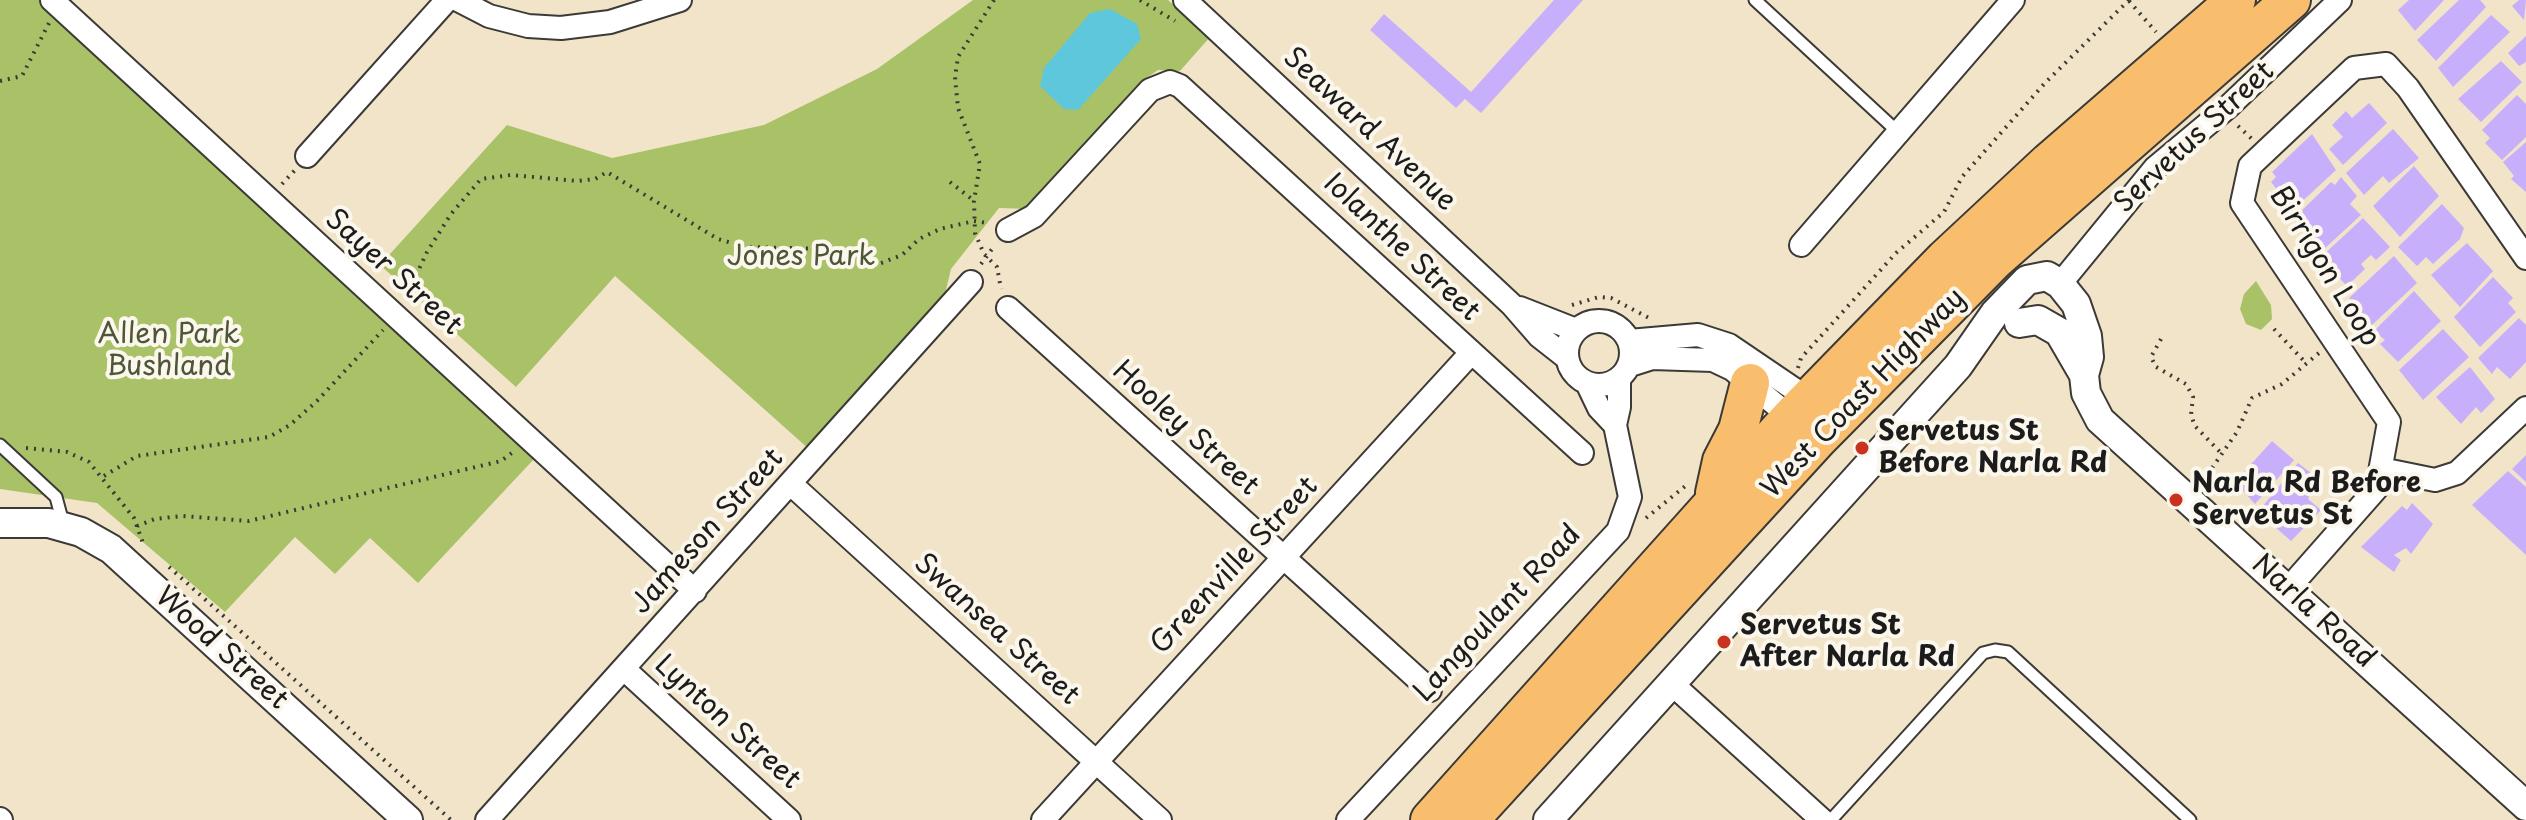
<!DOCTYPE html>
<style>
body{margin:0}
canvas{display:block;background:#f2e4c8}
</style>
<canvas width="2526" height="820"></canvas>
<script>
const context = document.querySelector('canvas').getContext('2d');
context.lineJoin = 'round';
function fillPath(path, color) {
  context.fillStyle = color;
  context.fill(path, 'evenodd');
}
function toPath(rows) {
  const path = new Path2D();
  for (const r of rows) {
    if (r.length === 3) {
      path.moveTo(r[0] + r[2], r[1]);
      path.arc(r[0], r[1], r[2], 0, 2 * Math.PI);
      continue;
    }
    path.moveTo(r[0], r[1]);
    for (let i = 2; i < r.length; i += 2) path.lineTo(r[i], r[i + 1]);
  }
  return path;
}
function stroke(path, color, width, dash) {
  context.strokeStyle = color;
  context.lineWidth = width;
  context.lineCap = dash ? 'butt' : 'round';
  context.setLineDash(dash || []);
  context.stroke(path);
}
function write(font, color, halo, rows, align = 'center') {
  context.font = font + ' "Playpen Sans",sans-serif';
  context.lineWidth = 8;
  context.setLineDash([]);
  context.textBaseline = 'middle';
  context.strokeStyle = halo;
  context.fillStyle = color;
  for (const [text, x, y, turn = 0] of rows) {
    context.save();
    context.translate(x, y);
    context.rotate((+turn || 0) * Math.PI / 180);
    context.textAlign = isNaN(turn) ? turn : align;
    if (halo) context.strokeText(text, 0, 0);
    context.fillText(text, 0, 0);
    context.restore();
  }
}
const green = toPath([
 [0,0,39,0,534,459,418,583,370,538,335,574,295,537,225,612,97,503,0,489],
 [973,0,1168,0,1210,37,1180,71,1158,70,1148,77,1028,209,999,208,951,269,943,302,810,450,615,276,516,387,380,265,507,125,612,158,764,125,877,69],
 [2256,281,2271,305,2272,319,2261,330,2246,324,2240,309,2244,294]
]);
const water = toPath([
 [1110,9,1137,24,1141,39,1078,110,1064,109,1040,86,1044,68,1090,13]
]);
const building = toPath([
 [1554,0,1583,0,1481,113,1465,99,1456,108,1370,30,1384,14,1471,92],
 [2409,0,2444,0,2415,31,2398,10],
 [2459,0,2480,0,2486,7,2436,61,2417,40],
 [2519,0,2526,0,2524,20,2512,6],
 [2491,15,2510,32,2453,87,2438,68],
 [2526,36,2526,62,2519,66,2508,53],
 [2501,61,2522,82,2481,122,2458,99],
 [2517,95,2526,104,2526,137,2502,160,2485,143,2490,138,2482,130],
 [2369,103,2387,123,2343,165,2329,149,2343,137,2332,125,2346,111,2352,118],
 [2393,129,2419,158,2389,183,2383,176,2364,195,2346,173],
 [2312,134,2336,170,2293,210,2271,182,2276,177,2272,172],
 [2526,142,2526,192,2511,179,2514,176,2503,162],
 [2414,166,2439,196,2400,237,2373,206],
 [2341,177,2357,196,2350,204,2361,215,2323,250,2293,219,2331,182,2335,185],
 [2442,204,2464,228,2460,239,2433,264,2426,257,2417,266,2398,247],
 [2363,218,2390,247,2376,260,2371,255,2361,264,2365,269,2347,286,2320,258],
 [2467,243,2493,271,2460,307,2431,275],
 [2394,256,2417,283,2372,325,2349,298],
 [2493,277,2513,298,2508,303,2516,312,2480,347,2454,317],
 [2414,291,2441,321,2398,362,2380,344,2385,340,2374,331],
 [2519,318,2526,325,2526,362,2510,379,2497,367,2492,374,2478,358],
 [2443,329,2469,357,2423,400,2399,370],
 [2470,367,2495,399,2481,413,2476,407,2461,424,2436,397],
 [2272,441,2294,460,2255,504,2235,482],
 [2526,455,2526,482,2512,469],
 [2298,463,2311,473,2301,483,2311,492,2308,499,2321,510,2291,541,2258,512],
 [2508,471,2526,487,2526,555,2472,505],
 [2412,503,2433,524,2411,554,2406,548,2394,555,2401,560,2394,572,2361,547,2402,506,2407,510]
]);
const path = toPath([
 [994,0,958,57,955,77,958,108,980,164,974,201,975,233,984,254,997,267,1001,289],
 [1140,0,1175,21],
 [2129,1,2156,32],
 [0,81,22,76,49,23],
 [2238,126,2252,139],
 [950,182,973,200],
 [282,184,295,170],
 [981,264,995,245],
 [406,297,427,252,451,214,481,179,511,175,578,181,595,179,607,172,718,239,746,247,830,249,855,263,871,267,902,255,919,239,940,229,974,221,988,223],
 [1572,305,1599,297,1611,298,1649,318],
 [1453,311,1468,294],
 [2274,329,2306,363],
 [2161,339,2151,357,2156,367,2186,384,2193,397,2191,415,2195,426,2223,455],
 [1798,368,1801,358,1896,253,1944,212,1962,177,2045,83,2129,0],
 [26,448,67,452,89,462,134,518,144,546],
 [104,476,137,456,269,437,290,425,317,401,383,330],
 [2203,481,2237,432,2252,398,2282,384,2319,353],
 [1646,518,1689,483],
 [137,526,155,519,182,516,249,521,501,461,513,452],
 [169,567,451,820]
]);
const service = toPath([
 [1755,0,1899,133],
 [0,445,56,497,63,523],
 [1831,820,1983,653,1995,650,2008,652,2190,820]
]);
const minor = toPath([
 [52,0,695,591],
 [458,0,489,16,528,26,561,28,610,22,680,0],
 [1185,0,1512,305,1539,336,1567,358],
 [307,156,447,0],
 [1008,230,1034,216,1150,90,1170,82,1180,86,1582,453],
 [1801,245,2013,0],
 [2060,284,2155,168,2228,107,2340,0],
 [1008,308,1430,690],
 [1520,308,1576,330],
 [1599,353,32],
 [1629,341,1698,335,1729,345,1816,404],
 [1630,365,1652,358,1713,360,1732,369,1798,423],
 [1587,383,1599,408,1615,425],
 [2381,469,2435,480,2457,473,2526,408],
 [792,485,1160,820],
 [2288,589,2377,488,2389,422,2242,203,2250,166,2354,68,2386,64,2408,88,2526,258],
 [624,669,789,820],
 [1671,683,1822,820],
 [0,819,1,820],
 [487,820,971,282],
 [1043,820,1471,353],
 [1348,820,1618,531,1630,497,1615,425,1619,407,1619,379]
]);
const tertiary = toPath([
 [2019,323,2038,320,2059,332,2084,375,2086,393,2100,420,2526,806],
 [0,523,49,523,81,532,111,549,408,820],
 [1548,820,1958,366,1995,313,2027,280,2047,276,2060,284,2076,304,2087,336,2089,357,2084,375]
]);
const trunk = toPath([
 [1715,493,1722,461,1738,430,1750,383],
 [1430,820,1791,417,1945,259,2049,162,2236,0],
 [1469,820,1817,440,1996,259,2291,0]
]);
const markers = [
 [1862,448,8,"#c8321e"],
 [2176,500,8,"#c8321e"],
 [1724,642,8,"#c8321e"]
];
const streetNames = [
 ["Seaward Avenue",1369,130,43],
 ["Servetus Street",2195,138,-43],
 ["Iolanthe Street",1401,248,43],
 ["Birrigon Loop",2324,267,58],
 ["Sayer Street",393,273,42],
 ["West Coast Highway",1864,394,-46],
 ["Hooley Street",1185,429,42],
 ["Jameson Street",708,532,-48],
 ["Greenville Street",1235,566,-47],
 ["Narla Road",2313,612,42],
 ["Langoulant Road",1498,614,-47],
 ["Swansea Street",996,630,42],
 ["Wood Street",221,649,42],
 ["Lynton Street",727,723,42]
];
const parkNames = [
 ["Jones Park",801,257],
 ["Allen Park",169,335],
 ["Bushland",169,367]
];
const poiNames = [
 ["Servetus St",1878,432],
 ["Before Narla Rd",1878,464],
 ["Narla Rd Before",2192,484],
 ["Servetus St",2192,516],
 ["Servetus St",1740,626],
 ["After Narla Rd",1740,658]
];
fillPath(green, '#a9c268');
fillPath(water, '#5fc7dc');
fillPath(building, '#c8affb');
stroke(service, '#3c3a36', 15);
stroke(minor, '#3c3a36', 26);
stroke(tertiary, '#3c3a36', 32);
stroke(trunk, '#3c3a36', 42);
stroke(path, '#3c3a36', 4, [2, 6]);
stroke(service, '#fff', 11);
stroke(minor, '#fff', 22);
stroke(tertiary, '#fff', 28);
stroke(trunk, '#f9be6d', 38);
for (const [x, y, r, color] of markers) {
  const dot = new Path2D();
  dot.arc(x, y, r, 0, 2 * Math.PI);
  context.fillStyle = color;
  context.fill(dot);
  stroke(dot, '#fbf7ec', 3);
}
write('28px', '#1c1c1c', '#fbf7ec', streetNames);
write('28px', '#4d5637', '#fbf7ec', parkNames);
write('bold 28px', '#1c1c1c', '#fbf7ec', poiNames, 'left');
</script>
